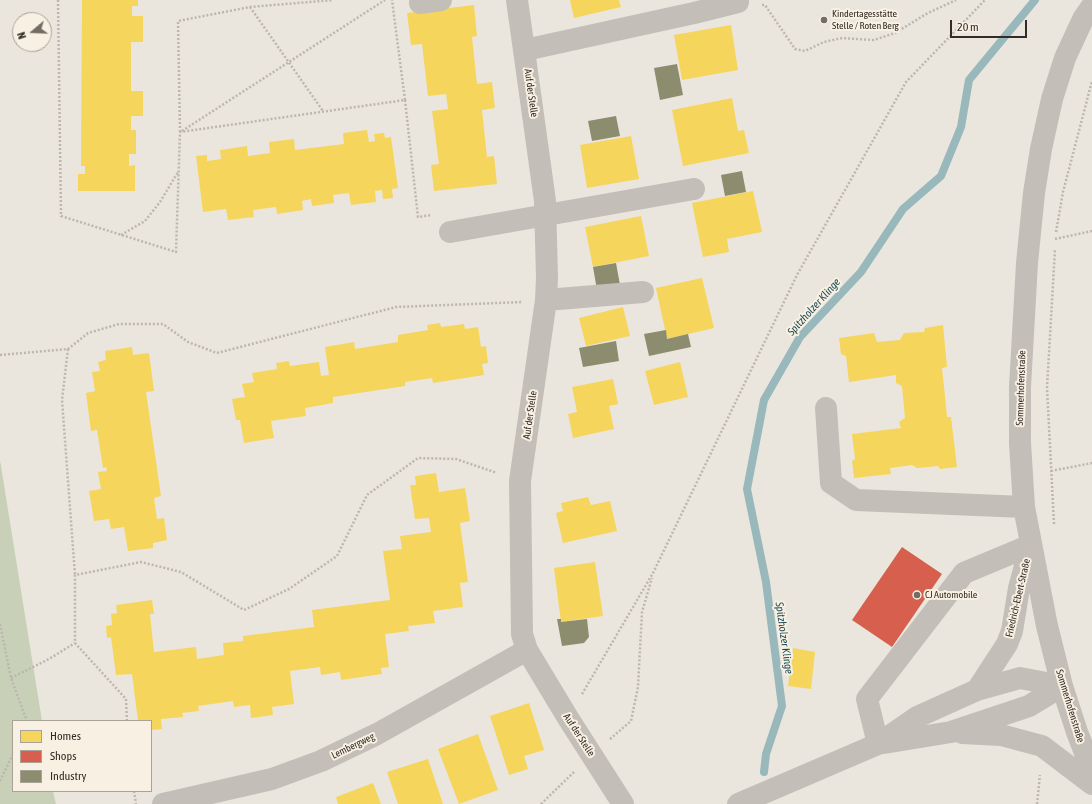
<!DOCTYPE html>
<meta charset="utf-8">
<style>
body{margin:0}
#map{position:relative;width:1092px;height:804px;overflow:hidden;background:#eae6dd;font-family:"Asap Condensed",sans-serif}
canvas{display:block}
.legend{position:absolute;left:12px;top:720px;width:140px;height:72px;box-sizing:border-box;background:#f8f1e3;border:1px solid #a9a297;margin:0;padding:5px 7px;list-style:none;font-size:12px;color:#332b25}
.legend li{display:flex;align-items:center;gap:8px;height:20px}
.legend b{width:20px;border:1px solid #a9a297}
.north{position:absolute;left:12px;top:12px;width:40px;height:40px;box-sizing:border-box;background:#f8f1e3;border:1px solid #a9a297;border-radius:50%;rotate:251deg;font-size:11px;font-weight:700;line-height:16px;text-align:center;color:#332b25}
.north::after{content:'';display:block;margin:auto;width:14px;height:18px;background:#736c65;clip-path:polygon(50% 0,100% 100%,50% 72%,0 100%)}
.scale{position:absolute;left:950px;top:20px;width:77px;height:18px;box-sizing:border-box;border:2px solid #332b25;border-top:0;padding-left:5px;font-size:12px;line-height:14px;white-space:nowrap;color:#332b25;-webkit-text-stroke:3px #f8f1e3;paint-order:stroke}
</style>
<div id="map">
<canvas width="1092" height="804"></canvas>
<ul class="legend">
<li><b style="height:11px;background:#f6d55c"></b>Homes</li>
<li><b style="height:11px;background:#d6604d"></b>Shops</li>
<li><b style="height:11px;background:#8c8c6e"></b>Industry</li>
</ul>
<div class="north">N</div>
<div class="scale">20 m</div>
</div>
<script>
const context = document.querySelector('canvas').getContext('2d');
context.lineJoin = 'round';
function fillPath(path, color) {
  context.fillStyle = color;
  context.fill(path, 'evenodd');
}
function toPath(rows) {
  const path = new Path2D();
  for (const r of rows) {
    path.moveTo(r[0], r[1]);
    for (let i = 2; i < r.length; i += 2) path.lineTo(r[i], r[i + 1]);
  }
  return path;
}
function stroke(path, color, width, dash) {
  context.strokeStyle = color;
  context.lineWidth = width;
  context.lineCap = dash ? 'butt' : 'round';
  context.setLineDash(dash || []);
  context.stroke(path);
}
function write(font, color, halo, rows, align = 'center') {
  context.font = font + ' "Asap Condensed",sans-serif';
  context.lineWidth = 4;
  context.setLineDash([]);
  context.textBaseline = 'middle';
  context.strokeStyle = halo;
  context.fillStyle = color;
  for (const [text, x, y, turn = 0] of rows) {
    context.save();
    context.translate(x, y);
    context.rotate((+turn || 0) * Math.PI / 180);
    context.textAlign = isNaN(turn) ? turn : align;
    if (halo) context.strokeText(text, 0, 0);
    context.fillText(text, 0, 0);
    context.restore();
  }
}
const green = toPath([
 [0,460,42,721,13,721,13,791,53,791,56,804,0,804]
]);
const homes = toPath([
 [82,0,138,0,138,6,132,6,132,16,143,16,143,42,131,42,131,91,143,91,143,116,131,116,131,130,136,130,136,154,129,154,129,166,135,165,135,191,78,191,78,174,85,174,85,166,81,166],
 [570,0,619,0,621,7,574,18],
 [474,5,477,36,472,37,477,84,492,82,495,108,482,110,487,157,494,156,497,184,434,191,431,165,439,164,432,111,448,109,446,94,428,96,422,44,411,45,407,13],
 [731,25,738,70,682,80,674,35],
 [732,98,738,131,744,130,749,153,683,166,672,110],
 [367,130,369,142,375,141,374,134,384,133,385,138,391,137,398,188,392,189,393,198,383,199,382,190,375,191,376,202,351,205,349,193,333,195,334,203,312,206,311,199,302,201,303,210,277,214,276,207,253,210,254,217,228,220,226,209,203,212,196,156,207,155,207,161,221,159,220,150,247,146,248,156,270,153,269,142,294,139,295,150,344,144,343,133],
 [631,136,639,179,587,188,580,145],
 [753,191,762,232,727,239,729,252,703,257,692,203],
 [641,216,649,256,593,267,585,227],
 [702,278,714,328,667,339,656,288],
 [623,307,630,336,586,346,579,318],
 [440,323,441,327,464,324,465,329,478,327,481,347,486,346,488,363,482,364,484,375,433,383,432,378,405,382,405,386,333,397,333,403,305,408,306,416,271,421,274,438,244,443,240,420,236,420,232,399,245,397,242,384,254,382,252,373,277,369,276,363,289,361,290,366,319,362,321,376,329,375,325,347,354,342,355,349,398,342,398,335,428,330,427,325],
 [943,325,947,367,942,368,945,396,947,417,951,417,957,467,940,469,938,466,917,468,912,465,890,468,891,474,854,478,852,461,855,459,852,434,901,428,899,422,905,418,902,386,896,383,896,375,849,382,846,356,841,354,839,338,874,333,877,342,900,340,904,333,924,332,925,328],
 [132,347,133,355,149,353,154,391,146,392,161,496,154,498,157,519,164,518,167,540,153,543,153,548,128,551,124,527,111,529,109,519,94,521,89,491,101,489,98,472,107,471,106,467,103,468,97,430,91,431,86,393,95,391,92,372,100,371,98,362,106,360,105,351],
 [680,362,688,397,654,405,645,371],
 [613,379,618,404,609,406,614,429,573,438,568,414,577,412,572,387],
 [436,473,439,492,465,488,470,521,460,523,468,582,460,583,463,607,433,611,435,623,408,626,409,631,385,634,389,667,381,668,382,674,341,680,340,672,321,675,320,667,290,671,294,704,272,707,273,715,251,718,250,705,234,707,233,701,198,706,199,711,182,713,183,717,161,719,162,729,151,730,151,721,138,721,132,674,116,675,111,637,107,638,106,626,112,625,111,614,117,613,116,605,152,600,154,614,150,614,154,652,196,647,197,659,224,655,223,643,243,641,243,636,314,627,312,610,390,600,383,551,402,549,400,536,431,532,429,518,415,519,410,485,416,485,415,476],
 [588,497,591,505,610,501,617,531,563,543,556,513,563,511,561,503],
 [595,562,603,616,561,622,554,568],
 [793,648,815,652,811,689,788,686],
 [529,703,544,750,524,756,528,769,509,775,490,716],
 [478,734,498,790,459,804,438,749],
 [428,759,443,804,398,804,387,772],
 [373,783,381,804,338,804,336,797]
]);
const shops = toPath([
 [902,547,942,574,892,647,852,620]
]);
const industry = toPath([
 [677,64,683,95,660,100,654,68],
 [616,116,620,136,592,141,588,121],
 [742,171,746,192,725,196,721,175],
 [616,263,620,285,597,290,593,267],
 [666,330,667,339,688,334,691,347,649,356,644,334],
 [616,341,619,361,583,367,579,348],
 [557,619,561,619,561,622,587,619,589,637,584,643,562,646]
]);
const stream = toPath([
 [764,772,766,754,782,706,766,582,747,489,764,400,800,337,861,272,903,209,941,176,961,127,969,80,1035,0]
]);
const path = toPath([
 [58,0,61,216,176,252,180,132,405,100,392,0],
 [762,5,765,5,795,49,805,51,824,42,842,38,874,40,895,33,928,13,956,0],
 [250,7,323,111],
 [405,100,418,217,432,215],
 [182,131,385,0],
 [180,132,178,21,250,7,333,0],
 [1056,232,1063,192,1092,81],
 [121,235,145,221,160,202,178,172],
 [1055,239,1092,231],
 [68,349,62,400,75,575],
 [0,355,68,349,88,333,119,324,163,324,188,342,217,353,396,307,523,302],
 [1051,471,1092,463],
 [1054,524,1047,388,1055,249],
 [0,624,11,678,27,721],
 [11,678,49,659,75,643],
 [582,694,653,573,797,275,906,82,985,0],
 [127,721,126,699,75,643,75,575,141,562,181,572,244,610,289,589,337,556,367,495,418,458,456,459,497,473],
 [610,739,631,721,638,687,642,612,652,578],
 [0,781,13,754],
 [134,791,136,804],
 [541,804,574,772],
 [1037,804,1040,775]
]);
const minor = toPath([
 [517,0,545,201,547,278,546,300,520,481,522,634,527,650,568,718,623,804],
 [420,3,441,0],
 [1092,6,1083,19,1065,58,1052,99,1041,149,1034,193,1027,263,1020,387,1020,443,1024,507,1047,626,1062,686,1077,732,1092,771],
 [525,50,694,13,738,2],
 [450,232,694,189],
 [546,300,643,292],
 [826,408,831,483,856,500,1024,507],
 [977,690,1007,644,1012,631,1019,588,1030,548],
 [962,733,1001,735,1042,746,1092,784],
 [884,743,951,732,1029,706,1062,686],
 [878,744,867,699,964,573,1031,545],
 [163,804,272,779,321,761,377,734,527,650],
 [738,804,878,744,917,717,977,690,1020,678,1062,686]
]);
const markers = [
 [824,20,4,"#736c65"],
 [917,595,4,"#736c65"]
];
const poiNames = [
 ["Kindertagesstätte",832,14],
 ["Stelle / Roten Berg",832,26],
 ["CJ Automobile",925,595]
];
const streetNames = [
 ["Auf der Stelle",531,93,82],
 ["Sommerhofenstraße",1021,388,-88],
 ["Auf der Stelle",530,415,-82],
 ["Friedrich-Ebert-Straße",1018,598,-77],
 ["Sommerhofenstraße",1070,706,73],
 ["Auf der Stelle",579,735,57],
 ["Lembergweg",353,746,-26]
];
const waterNames = [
 ["Spitzholzer Klinge",814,307,-48],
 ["Spitzholzer Klinge",784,638,82]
];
fillPath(green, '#c8d1b7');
fillPath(homes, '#f6d55c');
fillPath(shops, '#d6604d');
fillPath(industry, '#8c8c6e');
stroke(stream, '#99b8bb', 8);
stroke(path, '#bcb6af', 2.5, [2, 2]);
stroke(minor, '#c3beb7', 22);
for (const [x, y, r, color] of markers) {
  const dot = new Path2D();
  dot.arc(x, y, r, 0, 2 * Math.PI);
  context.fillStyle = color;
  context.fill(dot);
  stroke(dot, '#f8f1e3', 1.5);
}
write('10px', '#332b25', '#f8f1e3', poiNames, 'left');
write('10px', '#332b25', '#f8f1e3', streetNames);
write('italic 11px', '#1c4a54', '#f8f1e3', waterNames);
</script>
